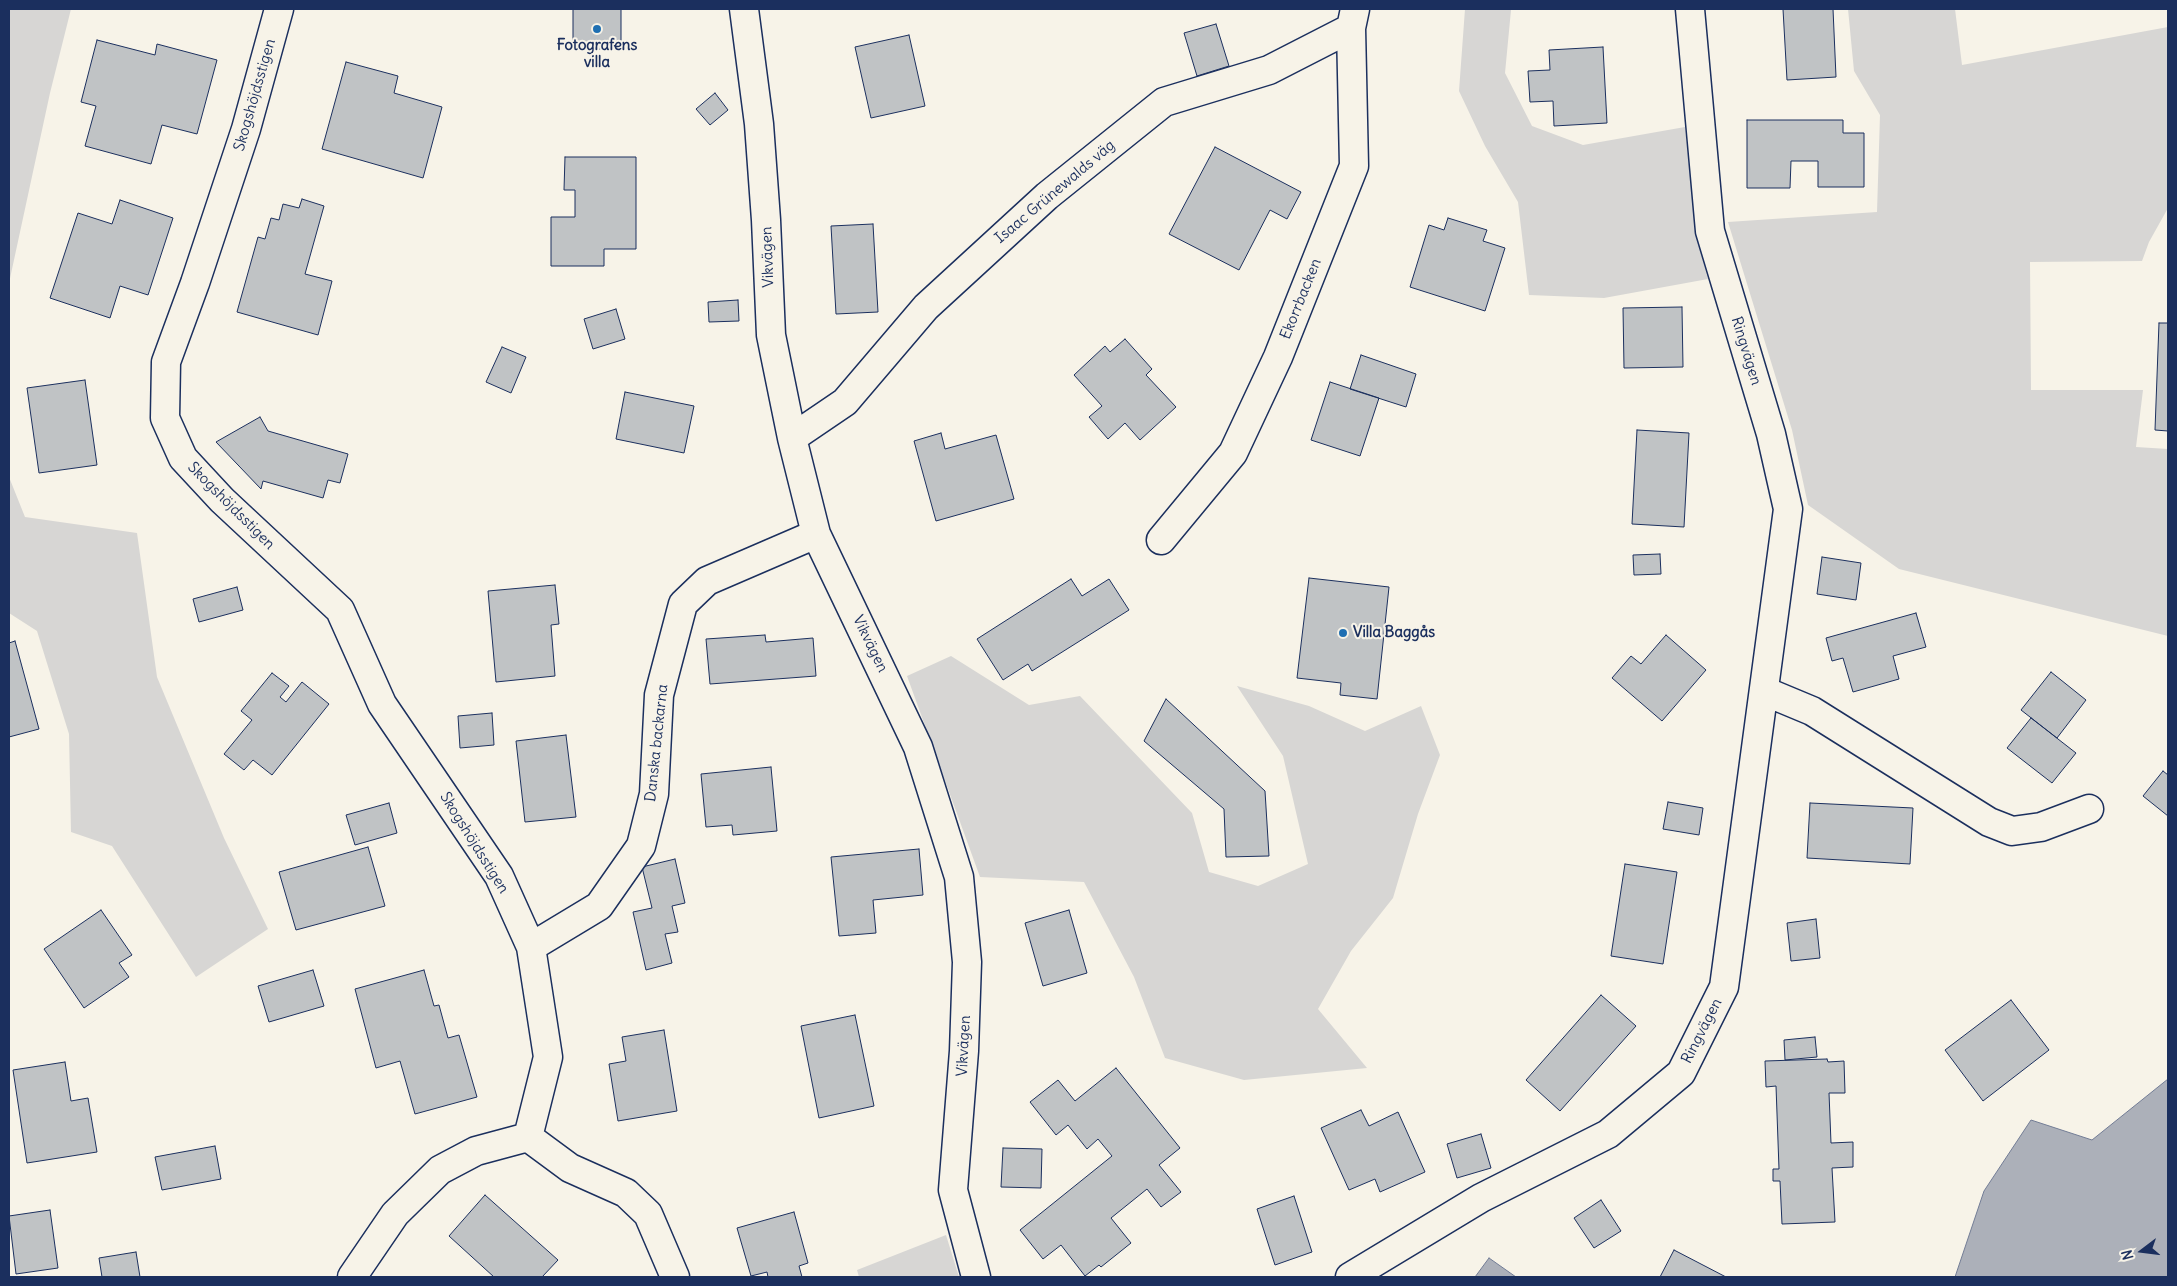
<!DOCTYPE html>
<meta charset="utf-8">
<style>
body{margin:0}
#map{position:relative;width:2177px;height:1286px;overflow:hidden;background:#f7f3e8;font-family:Delius,sans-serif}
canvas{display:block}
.frame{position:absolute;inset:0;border:10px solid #1b2f5e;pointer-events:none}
.north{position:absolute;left:2117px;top:1226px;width:50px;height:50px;-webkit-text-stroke:4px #f7f3e8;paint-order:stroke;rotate:255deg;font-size:14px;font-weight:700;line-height:20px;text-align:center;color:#1b2f5e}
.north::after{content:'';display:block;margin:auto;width:18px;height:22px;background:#1b2f5e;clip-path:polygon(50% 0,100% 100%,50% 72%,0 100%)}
</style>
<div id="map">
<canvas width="2177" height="1286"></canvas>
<div class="frame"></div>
<div class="north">N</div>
</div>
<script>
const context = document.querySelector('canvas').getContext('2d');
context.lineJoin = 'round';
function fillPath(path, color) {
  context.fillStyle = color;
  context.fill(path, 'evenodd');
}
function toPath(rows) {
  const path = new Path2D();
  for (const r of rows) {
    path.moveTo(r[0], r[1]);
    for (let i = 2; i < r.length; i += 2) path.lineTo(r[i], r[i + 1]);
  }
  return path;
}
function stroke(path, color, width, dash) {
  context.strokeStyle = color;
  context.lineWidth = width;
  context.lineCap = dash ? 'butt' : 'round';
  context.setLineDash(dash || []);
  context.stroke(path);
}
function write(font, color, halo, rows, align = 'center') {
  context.font = font + ' Delius,sans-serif';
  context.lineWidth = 4;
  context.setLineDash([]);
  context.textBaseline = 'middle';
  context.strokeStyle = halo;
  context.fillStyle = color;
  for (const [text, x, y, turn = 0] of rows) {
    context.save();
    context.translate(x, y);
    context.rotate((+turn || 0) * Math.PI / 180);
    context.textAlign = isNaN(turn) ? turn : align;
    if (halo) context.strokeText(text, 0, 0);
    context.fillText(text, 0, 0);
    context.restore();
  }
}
const green = toPath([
 [9,9,71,9,50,93,9,283],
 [1465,9,1511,10,1505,73,1532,126,1583,145,1685,127,1697,239,1708,279,1604,298,1529,295,1518,202,1485,146,1459,91],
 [1848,9,1955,9,1962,65,2168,27,2168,208,2149,242,2142,261,2030,262,2031,390,2143,390,2136,447,2168,449,2168,636,1899,569,1808,505,1792,430,1728,222,1877,212,1880,115,1854,71],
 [9,477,25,517,137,533,157,677,224,838,268,929,196,977,112,846,71,832,69,734,37,631,9,613],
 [951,656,1029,705,1080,696,1192,813,1209,872,1258,886,1308,864,1283,756,1237,686,1309,706,1365,731,1421,706,1440,755,1418,814,1393,898,1351,951,1318,1009,1367,1068,1244,1080,1165,1058,1134,977,1084,882,980,877,907,676],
 [946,1235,959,1277,859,1277,857,1270]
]);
const water = toPath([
 [2168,1079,2168,1277,1955,1277,1984,1191,2031,1120,2092,1140,2168,1079],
 [1489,1258,1516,1277,1475,1277,1489,1258]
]);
const building = toPath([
 [573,9,621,9,621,49,573,49,573,9],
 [1783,9,1833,9,1836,77,1787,80,1783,9],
 [1216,24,1229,66,1197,76,1184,33,1216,24],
 [909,35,925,106,871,118,855,47,909,35],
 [97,40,155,55,157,44,217,60,197,134,162,125,151,164,85,146,96,106,81,102,97,40],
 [1603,47,1607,123,1554,126,1553,101,1530,102,1528,71,1550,70,1549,50,1603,47],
 [346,62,398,76,394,93,442,107,423,178,322,149,346,62],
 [715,93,728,110,710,125,696,109,715,93],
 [1747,120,1843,120,1843,133,1864,133,1864,187,1818,187,1818,161,1791,161,1790,188,1747,188,1747,120],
 [1215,147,1301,192,1287,219,1270,210,1239,270,1169,234,1215,147],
 [565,157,636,157,636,249,604,249,604,266,551,266,551,217,575,217,575,190,564,190,565,157],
 [302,199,324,206,305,274,332,281,318,335,237,312,258,237,265,239,271,218,279,220,283,204,299,208,302,199],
 [120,200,173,218,148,295,120,286,110,318,50,298,78,213,112,224,120,200],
 [1448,218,1487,230,1483,241,1505,248,1485,311,1410,287,1429,225,1444,230,1448,218],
 [873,224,878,312,836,314,831,226,873,224],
 [738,300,739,321,709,322,708,302,738,300],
 [1682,307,1683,367,1624,368,1623,308,1682,307],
 [616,309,625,339,593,349,584,319,616,309],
 [2159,323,2168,323,2168,431,2155,430,2159,323],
 [1125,339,1152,369,1146,375,1176,407,1140,440,1125,423,1108,439,1089,417,1102,406,1074,375,1105,346,1110,352,1125,339],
 [502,347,526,357,511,393,486,382,502,347],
 [1361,355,1416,374,1406,407,1350,389,1361,355],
 [85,380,97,465,39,473,27,388,85,380],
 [1330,382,1379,398,1360,456,1311,440,1330,382],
 [625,392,694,406,684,453,616,439,625,392],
 [260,417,268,431,348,454,340,483,328,480,323,498,263,481,261,489,216,442,260,417],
 [1637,430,1689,433,1684,527,1632,524,1637,430],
 [941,433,945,449,996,435,1014,499,936,521,914,441,941,433],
 [1660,554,1661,574,1634,575,1633,555,1660,554],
 [1822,557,1861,563,1856,600,1817,594,1822,557],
 [1309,578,1389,587,1377,699,1340,695,1341,683,1297,678,1309,578],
 [1071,579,1082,596,1109,579,1129,610,1032,671,1028,664,1003,680,977,639,1071,579],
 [555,585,559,624,551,625,555,676,496,682,488,591,555,585],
 [237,587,243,610,199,622,193,599,237,587],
 [1916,613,1926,647,1893,656,1899,679,1853,692,1843,658,1832,661,1826,638,1916,613],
 [765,635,766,642,813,638,816,676,710,684,706,639,765,635],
 [1666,635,1706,670,1662,721,1612,678,1631,656,1641,664,1666,635],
 [15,641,39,729,9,737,9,643,15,641],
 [2051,672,2086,700,2057,738,2021,710,2051,672],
 [272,673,289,686,280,697,286,702,302,682,329,704,272,775,253,760,244,770,224,754,252,720,241,711,272,673],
 [1166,699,1265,791,1269,856,1226,857,1224,809,1144,741,1166,699],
 [492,713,494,745,460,748,458,716,492,713],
 [2031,718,2076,753,2052,783,2007,748,2031,718],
 [566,735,576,817,525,822,516,741,566,735],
 [771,767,777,831,733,835,732,825,706,827,701,774,771,767],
 [2163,771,2168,775,2168,816,2143,796,2163,771],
 [1668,802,1703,808,1699,835,1663,829,1668,802],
 [389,803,397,833,355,845,346,815,389,803],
 [1810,803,1913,808,1910,864,1807,858,1810,803],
 [368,847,385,906,296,930,279,872,368,847],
 [919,849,923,895,873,900,876,933,839,936,831,857,919,849],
 [675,859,685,903,672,906,678,932,665,934,672,963,646,970,633,912,652,908,642,867,675,859],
 [1625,864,1677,872,1663,964,1611,956,1625,864],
 [101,910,132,955,119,963,129,977,84,1008,44,949,101,910],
 [1069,910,1087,973,1043,986,1025,923,1069,910],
 [1816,919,1820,958,1791,961,1787,923,1816,919],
 [313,970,324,1006,269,1022,258,986,313,970],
 [424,970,434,1006,439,1005,448,1038,459,1035,477,1097,415,1114,400,1061,376,1068,355,989,424,970],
 [1601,995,1636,1026,1560,1111,1526,1080,1601,995],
 [2011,1000,2049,1050,1983,1101,1945,1050,2011,1000],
 [855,1015,874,1106,819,1118,801,1026,855,1015],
 [664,1030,677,1111,618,1121,609,1064,626,1061,622,1037,664,1030],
 [1815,1037,1817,1057,1785,1060,1784,1040,1815,1037],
 [1827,1059,1828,1062,1844,1061,1845,1093,1829,1093,1831,1143,1853,1142,1853,1167,1832,1168,1835,1222,1782,1224,1780,1181,1773,1181,1773,1169,1779,1169,1776,1086,1766,1087,1765,1061,1827,1059],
 [65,1062,71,1101,88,1098,97,1152,27,1163,13,1070,65,1062],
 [1116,1068,1180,1148,1159,1165,1181,1192,1161,1207,1147,1189,1111,1218,1131,1243,1101,1267,1099,1265,1085,1276,1061,1245,1043,1259,1020,1230,1112,1156,1098,1139,1087,1149,1068,1125,1056,1135,1030,1102,1058,1080,1075,1101,1116,1068],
 [1361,1110,1369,1126,1398,1112,1425,1172,1380,1192,1375,1179,1349,1190,1321,1128,1361,1110],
 [1481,1134,1491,1168,1457,1178,1447,1144,1481,1134],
 [215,1146,221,1179,162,1190,155,1157,215,1146],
 [1003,1148,1042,1149,1041,1188,1001,1187,1003,1148],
 [485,1195,558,1260,542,1277,494,1277,449,1236,485,1195],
 [1294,1196,1312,1252,1275,1265,1257,1209,1294,1196],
 [1601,1200,1621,1231,1594,1248,1574,1218,1601,1200],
 [50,1210,58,1268,16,1274,9,1216,50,1210],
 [794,1212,808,1263,799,1266,802,1277,768,1277,767,1272,751,1276,737,1228,794,1212],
 [1674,1250,1726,1277,1660,1277,1674,1250],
 [136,1252,140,1277,102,1277,99,1258,136,1252]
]);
const minor = toPath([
 [279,9,246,129,195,283,166,362,165,418,183,458,222,500,340,610,382,704,499,876,531,947,548,1057,528,1137,476,1151,440,1170,395,1214,352,1277],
 [744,9,759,124,766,220,771,335,792,438,816,534,918,747,959,877,967,962,964,1051,953,1190,976,1277],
 [792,438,845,402,926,307,1047,196,1164,102,1269,70,1351,28,1355,9],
 [1161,540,1233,453,1278,357,1354,166,1351,28],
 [1764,691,1812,711,1989,822,2012,831,2041,827,2089,809],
 [531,947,599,906,641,846,654,794,659,695,683,604,707,581,816,534],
 [528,1137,570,1168,626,1193,648,1214,675,1277],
 [1350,1277,1481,1198,1608,1134,1681,1073,1724,987,1788,509,1771,434,1710,231,1690,9]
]);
const markers = [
 [597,29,5,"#1f6fb2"],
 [1343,633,5,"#1f6fb2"]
];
const poiNames = [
 ["Fotografens",597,46],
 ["villa",597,63],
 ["Villa Baggås",1353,633,"left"]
];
const streetNames = [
 ["Skogshöjdsstigen",255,95,-74],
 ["Isaac Grünewalds väg",1055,192,-40],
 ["Vikvägen",768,257,-92],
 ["Ekorrbacken",1301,299,-68],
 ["Ringvägen",1746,351,73],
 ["Skogshöjdsstigen",231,506,45],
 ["Vikvägen",870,644,64],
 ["Danska backarna",657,743,-84],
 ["Skogshöjdsstigen",474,843,58],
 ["Ringvägen",1702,1031,-63],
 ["Vikvägen",964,1046,-87]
];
fillPath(green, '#d7d6d4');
fillPath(water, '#acb0b9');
stroke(water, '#727c95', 1);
fillPath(building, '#c0c3c5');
stroke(building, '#1b2f5e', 1);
stroke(minor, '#1b2f5e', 31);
stroke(minor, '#f7f3e8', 28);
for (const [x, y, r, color] of markers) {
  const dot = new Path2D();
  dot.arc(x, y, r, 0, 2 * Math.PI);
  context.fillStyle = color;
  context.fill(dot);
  stroke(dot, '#f7f3e8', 2);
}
write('bold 15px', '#1b2f5e', '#f7f3e8', poiNames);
write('15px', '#1b2f5e', '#f7f3e8', streetNames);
</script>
